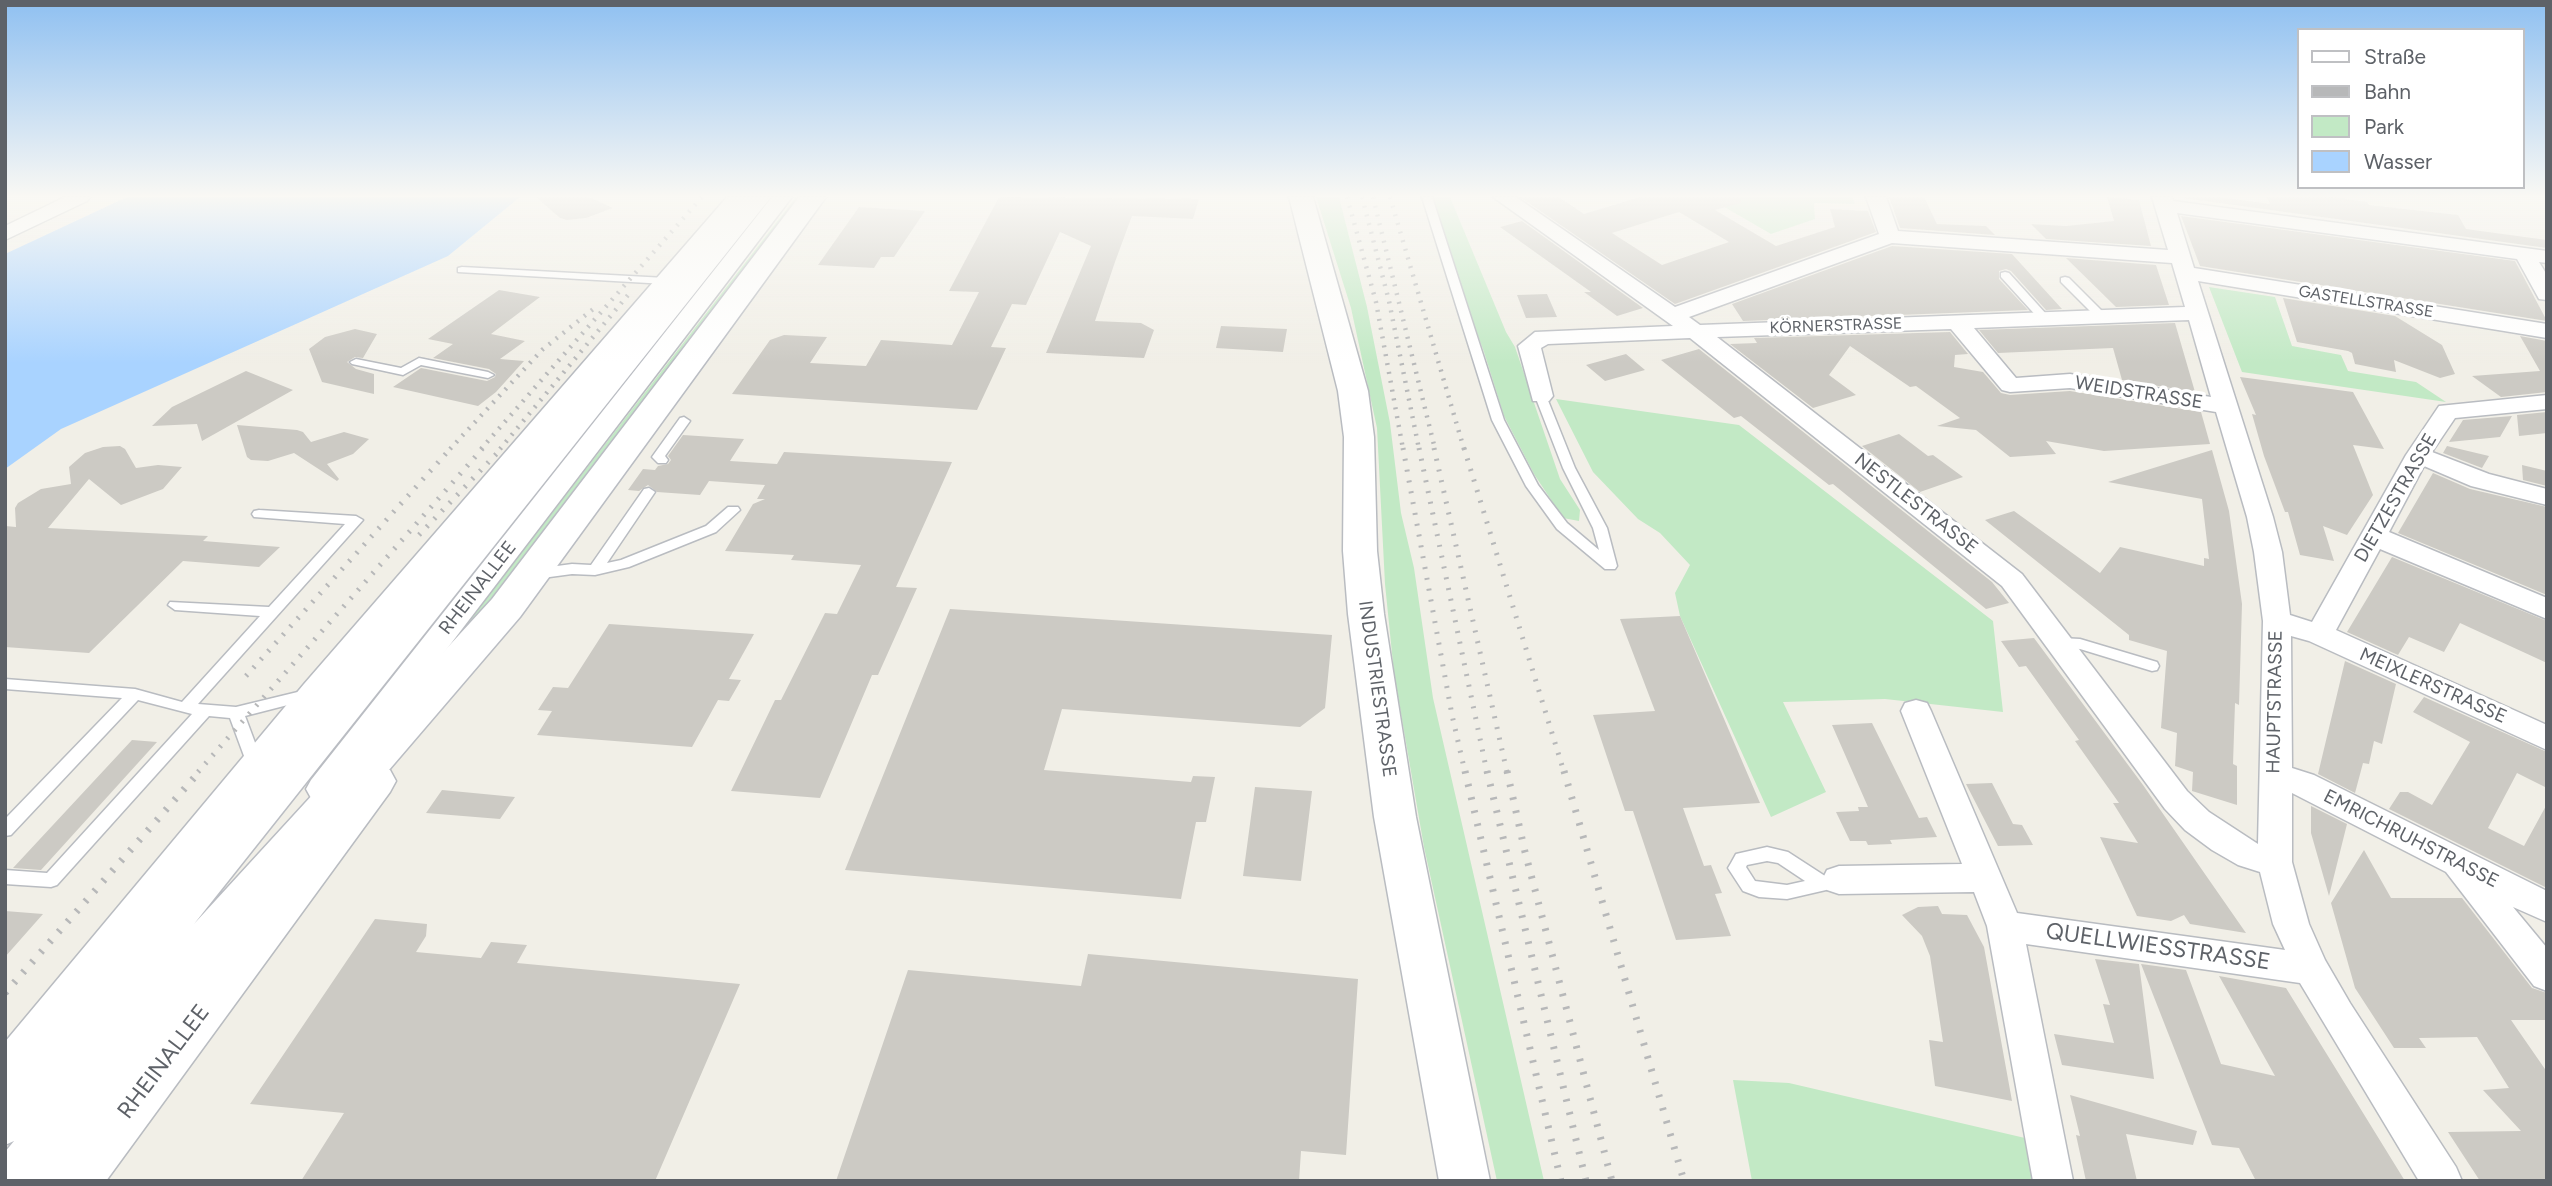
<!DOCTYPE html>
<meta charset="utf-8">
<style>
body{margin:0}
#map{position:relative;width:2552px;height:1186px;overflow:hidden;background:#f1efe7;font-family:Figtree,sans-serif}
canvas{display:block}
.frame{position:absolute;inset:0;border:7px solid #5e6268;pointer-events:none}
.legend{position:absolute;left:2297px;top:28px;width:228px;height:161px;box-sizing:border-box;background:#fff;border:2px solid #bfc0c3;margin:0;padding:9px 12px;list-style:none;font-size:21px;color:#5e6268}
.legend li{display:flex;align-items:center;gap:14px;height:35px}
.legend b{width:35px;border:2px solid #bfc0c3}
</style>
<div id="map">
<canvas width="2552" height="1186"></canvas>
<div class="frame"></div>
<ul class="legend">
<li><b style="height:9px;background:#fff"></b>Straße</li>
<li><b style="height:9px;background:#b7b8b9"></b>Bahn</li>
<li><b style="height:19px;background:#c2e9c5"></b>Park</li>
<li><b style="height:19px;background:#a9d3ff"></b>Wasser</li>
</ul>
</div>
<script>
const context = document.querySelector('canvas').getContext('2d');
context.lineJoin = 'round';
function fillPath(path, color) {
  context.fillStyle = color;
  context.fill(path, 'evenodd');
}
function toPath(rows) {
  const path = new Path2D();
  for (const r of rows) {
    path.moveTo(r[0], r[1]);
    for (let i = 2; i < r.length; i += 2) path.lineTo(r[i], r[i + 1]);
  }
  return path;
}
function stroke(path, color, width, dash) {
  context.strokeStyle = color;
  context.lineWidth = width;
  context.lineCap = dash ? 'butt' : 'round';
  context.setLineDash(dash || []);
  context.stroke(path);
}
function write(font, color, halo, rows, align = 'center') {
  context.font = font + ' Figtree,sans-serif';
  context.lineWidth = 7;
  context.setLineDash([]);
  context.textBaseline = 'middle';
  context.strokeStyle = halo;
  context.fillStyle = color;
  for (const [text, x, y, turn = 0] of rows) {
    context.save();
    context.translate(x, y);
    context.rotate((+turn || 0) * Math.PI / 180);
    context.textAlign = isNaN(turn) ? turn : align;
    if (halo) context.strokeText(text, 0, 0);
    context.fillText(text, 0, 0);
    context.restore();
  }
}
const green = toPath([
 [796,197,803,197,445,668,346,780],
 [1316,197,1339,197,1367,307,1390,423,1401,513,1414,568,1433,698,1544,1181,1497,1181,1424,847,1394,673,1385,584,1377,428,1351,308],
 [1426,197,1450,197,1506,332,1515,347,1560,479,1580,510,1579,521,1563,518,1534,474,1504,416,1484,352],
 [1707,197,1852,197,1855,204,1814,203,1815,219,1771,234],
 [2209,287,2275,297,2292,346,2341,355,2348,371,2416,382,2446,402,2242,372],
 [1556,399,1739,425,1993,621,2003,712,1885,699,1783,702,1826,792,1771,817,1680,616,1675,593,1690,565,1660,533,1638,519,1593,472],
 [1733,1080,1789,1083,2025,1138,2033,1181,1752,1181]
]);
const water = toPath([
 [127,197,520,197,448,256,61,429,5,469,5,254]
]);
const building = toPath([
 [536,197,589,197,613,208,586,218,567,220,560,218],
 [999,197,1199,199,1193,219,1132,216,1115,262,1095,321,1141,323,1154,330,1144,358,1046,353,1091,246,1060,232,1026,305,1012,304,991,347,1006,348,977,410,732,394,770,340,784,335,827,337,810,363,866,366,881,340,952,345,979,292,949,291],
 [1520,197,1559,197,1584,214,1640,197,1741,197,1741,203,1715,210,1776,246,1835,227,1830,209,1868,211,1876,232,1675,304],
 [1679,212,1729,242,1662,265,1612,233],
 [1889,197,1924,197,1937,224,1986,226,1995,235,1900,228],
 [2107,197,2139,200,2151,246,2046,239,2031,224,2066,226,2114,221],
 [2176,197,2218,197,2270,204,2267,197,2331,197,2367,202,2369,205,2458,215,2466,229,2547,240,2547,248],
 [859,207,925,211,894,257,881,257,874,268,818,265],
 [2181,216,2515,261,2547,321,2200,266],
 [1522,221,1643,308,1617,316,1584,292,1591,292,1500,227],
 [1892,246,2012,254,2062,309,2046,310,2011,271,2006,269,1999,271,1999,279,2028,310,1743,321,1732,304],
 [2066,258,2156,265,2169,305,2116,307],
 [499,290,540,297,491,334,525,341,500,359,524,361,496,392,478,406,393,387,421,368,487,381,495,377,496,374,489,369,433,358,453,344,428,339],
 [1547,294,1557,317,1526,318,1517,295],
 [2283,298,2395,316,2442,345,2455,374,2440,378,2394,360,2396,372,2355,364,2352,353,2348,351,2297,342],
 [2175,323,2195,392,2122,380,2113,348,1998,353,1979,330],
 [1221,326,1287,329,1283,352,1216,348],
 [355,329,377,334,363,358,355,357,347,362,356,369,374,374,374,394,322,382,309,349,325,337],
 [1950,332,1968,354,1955,355,1954,367,1983,372,2001,393,2010,395,2070,391,2201,412,2210,444,2104,451,2046,441,2056,454,2010,457,1976,430,1937,426,1960,418,1916,386,1910,387,1850,346,1829,375,1856,395,1813,408,1730,344,1757,343,1754,338],
 [2520,336,2547,341,2547,392,2501,397,2472,376,2540,371],
 [1699,349,1992,582,2009,603,1986,609,1833,484,1829,485,1741,416,1734,418,1661,360],
 [1626,354,1645,370,1605,381,1586,365],
 [246,371,293,390,202,441,197,424,152,426,172,407],
 [2240,377,2353,392,2384,449,2353,445,2373,495,2347,535,2323,526,2334,561,2300,555,2288,512,2285,512,2264,456,2252,414,2256,415],
 [2547,412,2547,433,2519,436,2517,415],
 [2512,416,2500,437,2449,442,2463,420],
 [237,425,297,430,303,432,311,442,344,432,369,439,353,454,327,464,339,479,337,481,294,453,268,461,251,460,247,457],
 [1899,434,1928,456,1933,455,1963,477,1920,492,1862,446],
 [683,435,744,439,730,461,777,464,784,452,952,462,896,587,917,588,878,675,872,675,820,798,731,791,775,700,781,700,825,613,837,614,861,565,791,560,794,555,725,551,753,504,765,499,757,499,765,485,709,481,700,495,657,492,648,485,639,491,628,490,643,469,655,470,658,466,668,464,671,460,668,456],
 [120,446,125,449,136,468,158,465,182,467,163,489,121,505,89,479,48,528,208,536,203,541,280,547,259,567,183,561,89,653,5,647,5,526,16,527,15,508,18,503,41,489,71,484,69,467,85,453,103,447],
 [2447,446,2489,456,2482,468,2443,453],
 [2212,450,2229,511,2242,604,2239,705,2235,703,2233,764,2237,766,2237,805,2192,791,2193,772,2175,766,2177,733,2161,728,2167,651,2129,640,2129,635,1985,520,2014,511,2100,573,2120,547,2204,566,2204,558,2209,559,2202,499,2108,482],
 [2522,465,2547,471,2547,486,2523,480],
 [2433,473,2470,489,2547,507,2547,595,2398,533],
 [2392,557,2547,621,2547,663,2460,623,2444,652,2409,637,2398,655,2347,632],
 [950,609,1332,635,1325,708,1300,727,1062,709,1044,770,1191,782,1193,776,1215,777,1206,822,1196,822,1181,899,845,870],
 [1680,616,1760,803,1683,808,1704,866,1711,865,1722,893,1715,894,1731,936,1676,940,1633,811,1625,811,1593,715,1655,711,1620,619],
 [609,624,754,634,729,679,741,680,729,701,718,700,692,747,537,735,552,711,538,710,553,687,568,688],
 [2034,638,2143,785,2246,933,2190,924,2184,915,2171,921,2137,916,2100,837,2138,843,2113,803,2119,803,2075,741,2079,740,2026,666,2019,667,2001,641],
 [2345,661,2396,684,2382,744,2374,741,2369,764,2363,763,2355,793,2318,774],
 [2424,697,2547,752,2547,788,2517,773,2488,828,2524,846,2547,804,2547,888,2389,809,2400,792,2408,792,2432,805,2470,742,2413,712],
 [1872,723,1919,818,1927,817,1937,837,1890,840,1892,844,1868,845,1866,841,1850,841,1836,812,1859,811,1858,807,1868,807,1832,725],
 [132,740,157,742,41,870,13,868],
 [1992,783,2013,824,2022,825,2033,845,1998,846,1966,784],
 [1255,787,1312,791,1301,881,1243,876],
 [442,790,515,797,500,819,426,813],
 [2311,806,2347,824,2329,896,2311,833],
 [2364,850,2391,898,2462,898,2532,988,2547,993,2547,1020,2511,1020,2547,1072,2547,1181,2480,1181,2448,1132,2521,1131,2483,1090,2509,1088,2477,1037,2419,1038,2426,1048,2394,1048,2355,988,2331,903],
 [1938,906,1942,914,1967,915,1984,947,2012,1101,1935,1086,1929,1040,1943,1042,1930,956,1922,936,1902,915,1918,907],
 [5,911,43,914,5,957],
 [375,919,427,924,426,936,416,952,481,958,491,942,527,945,517,963,740,984,655,1181,301,1181,344,1113,250,1104],
 [1088,954,1358,979,1346,1155,1301,1151,1299,1181,836,1181,908,970,1081,986],
 [2095,959,2139,964,2154,1079,2062,1065,2054,1034,2114,1043,2103,1004,2110,1005],
 [2141,964,2186,970,2221,1064,2275,1076,2219,976,2286,988,2405,1181,2256,1181,2239,1148,2212,1145],
 [2070,1095,2197,1131,2193,1145,2126,1134,2137,1181,2086,1181,2076,1135,2080,1136]
]);
const service = toPath([
 [1422,197,1432,197,1504,420,1538,485,1567,523,1599,550,1593,528,1563,468,1535,396,1541,392,1545,393,1575,468,1607,528,1617,566,1615,569,1605,569,1557,529,1526,486,1492,420,1422,197],
 [462,267,666,278,671,281,666,284,458,272,458,268,462,267],
 [2005,272,2009,273,2047,315,2047,319,2039,319,2001,277,2001,273,2005,272],
 [2065,277,2069,278,2103,312,2103,316,2095,316,2061,282,2061,278,2065,277],
 [419,358,488,372,494,375,488,378,421,365,403,375,352,364,350,362,356,359,401,368,419,358],
 [684,417,690,421,665,456,668,460,666,463,658,463,652,457,680,418,684,417],
 [649,488,655,492,607,563,621,560,706,526,728,507,738,507,740,510,716,532,629,567,595,575,572,574,535,579,530,577,528,574,535,569,572,564,591,565,644,489,649,488],
 [259,510,356,516,363,520,198,704,236,707,310,689,315,690,318,694,315,698,245,716,263,764,261,768,255,770,249,768,247,764,230,718,209,716,57,885,51,887,5,884,5,870,47,873,192,714,138,700,11,835,5,836,5,819,122,698,5,689,5,679,135,689,182,702,260,616,175,610,168,605,170,602,269,607,345,524,254,517,252,514,254,511,259,510],
 [2061,638,2080,639,2157,662,2159,666,2157,670,2152,671,2080,649,2056,647,2054,643,2061,638],
 [1767,847,1788,852,1825,876,1839,873,1845,875,1848,880,1845,885,1839,887,1787,899,1759,897,1743,891,1728,868,1731,863,1736,854,1767,847],
 [1767,861,1778,863,1805,881,1787,885,1755,881,1746,867,1747,865,1767,861]
]);
const minor = toPath([
 [65,197,90,197,87,201,5,240,5,226,65,197],
 [727,197,747,197,326,700,19,1083,5,1089,5,1042,304,684,727,197],
 [772,197,792,197,333,798,322,801,311,798,306,789,311,780,772,197],
 [1493,197,1516,197,1675,307,1879,234,1866,197,1886,197,1898,231,2168,250,2152,197,2172,197,2173,201,2547,251,2547,263,2539,262,2547,275,2547,300,2539,299,2517,259,2177,213,2194,268,2547,324,2547,338,2198,281,2273,517,2282,552,2290,615,2312,622,2406,455,2439,406,2547,395,2547,409,2455,418,2432,452,2489,474,2547,489,2547,505,2471,486,2424,466,2389,532,2547,598,2547,619,2380,549,2336,630,2547,725,2547,750,2309,641,2291,636,2292,768,2314,775,2547,891,2547,922,2513,907,2547,948,2547,991,2534,986,2446,872,2292,793,2292,862,2309,924,2325,960,2350,1003,2456,1167,2462,1181,2419,1181,2300,983,2026,944,2073,1181,2033,1181,1987,926,1974,892,1839,894,1827,890,1822,880,1827,870,1839,866,1962,864,1901,711,1905,703,1916,700,1927,703,1931,711,2017,913,2285,950,2273,924,2260,872,2238,865,2212,850,2185,830,2165,809,2002,586,1690,338,1548,344,1541,348,1553,396,1549,401,1533,401,1518,346,1535,332,1673,326,1493,197],
 [1892,243,2172,263,2185,307,1700,325,1689,317,1892,243],
 [2189,320,2211,397,2070,374,2016,378,1974,328,2189,320],
 [1951,329,2002,390,2010,392,2070,388,2216,412,2247,517,2254,552,2263,621,2258,844,2209,812,2187,791,2022,574,1717,337,1951,329]
]);
const tertiary = toPath([
 [1289,197,1313,197,1368,391,1374,437,1377,551,1384,614,1416,817,1490,1181,1439,1181,1374,817,1348,614,1343,551,1344,437,1338,391,1289,197],
 [376,766,390,770,396,781,390,792,106,1181,50,1181,57,1163,362,770,376,766]
]);
const secondary = toPath([
 [744,197,771,197,194,924,492,599,799,197,826,197,520,617,323,847,192,994,52,1181,5,1181,5,1152,14,1141,5,1145,5,1078,744,197]
]);
const railFar2 = toPath([
 [1347,197,1376,302,1403,449],
 [1362,197,1389,301,1419,449],
 [1373,197,1435,449],
 [1390,197,1464,449],
 [450,449,542,350,597,306],
 [481,449,702,197],
 [500,449,628,295]
]);
const railFar1 = toPath([
 [1403,448,1452,715,1465,772],
 [1419,448,1487,772],
 [1434,448,1507,772],
 [1464,448,1564,772],
 [419,535,502,448],
 [246,676,451,448],
 [198,772,483,448]
]);
const rail = toPath([
 [1465,771,1561,1181],
 [1487,771,1586,1181],
 [1507,771,1525,852,1612,1181],
 [1564,771,1684,1181],
 [5,993,200,771]
]);
const farStreetnames = [
 ["GASTELLSTRASSE",2366,302,9],
 ["KÖRNERSTRASSE",1836,326,-2]
];
const streetNames = [
 ["WEIDSTRASSE",2139,393,9],
 ["DIETZESTRASSE",2396,498,-60],
 ["NESTLESTRASSE",1916,504,38],
 ["RHEINALLEE",478,588,-52],
 ["MEIXLERSTRASSE",2433,686,24],
 ["INDUSTRIESTRASSE",1377,689,82],
 ["HAUPTSTRASSE",2275,702,-89],
 ["EMRICHRUHSTRASSE",2411,839,27]
];
const nearStreetnames = [
 ["QUELLWIESSTRASSE",2158,947,8],
 ["RHEINALLEE",164,1062,-53]
];
fillPath(green, '#c2e9c5');
fillPath(water, '#a9d3ff');
fillPath(building, '#cccac4');
stroke(service, '#b9bcc1', 3);
stroke(minor, '#b9bcc1', 3);
stroke(tertiary, '#b9bcc1', 3);
stroke(secondary, '#babdc3', 3);
fillPath(service, '#fff');
fillPath(minor, '#fff');
fillPath(tertiary, '#fff');
fillPath(secondary, '#fff');
stroke(railFar2, '#b7b8b9', 4.5, [2, 7]);
stroke(railFar1, '#b7b8b9', 5, [2, 9]);
stroke(rail, '#b7b8b9', 7, [2.5, 11]);
const sky = context.createLinearGradient(0, 0, 0, 363);
sky.addColorStop(0, '#8fc0f1');
sky.addColorStop(0.54, '#f9f8f4');
sky.addColorStop(1, '#f9f8f400');
context.fillStyle = sky;
context.fillRect(0, 0, 2552, 363);
write('16px', '#5e6268', '#fff', farStreetnames);
write('19px', '#5e6268', '#fff', streetNames);
write('23px', '#5e6268', '#fff', nearStreetnames);
</script>
